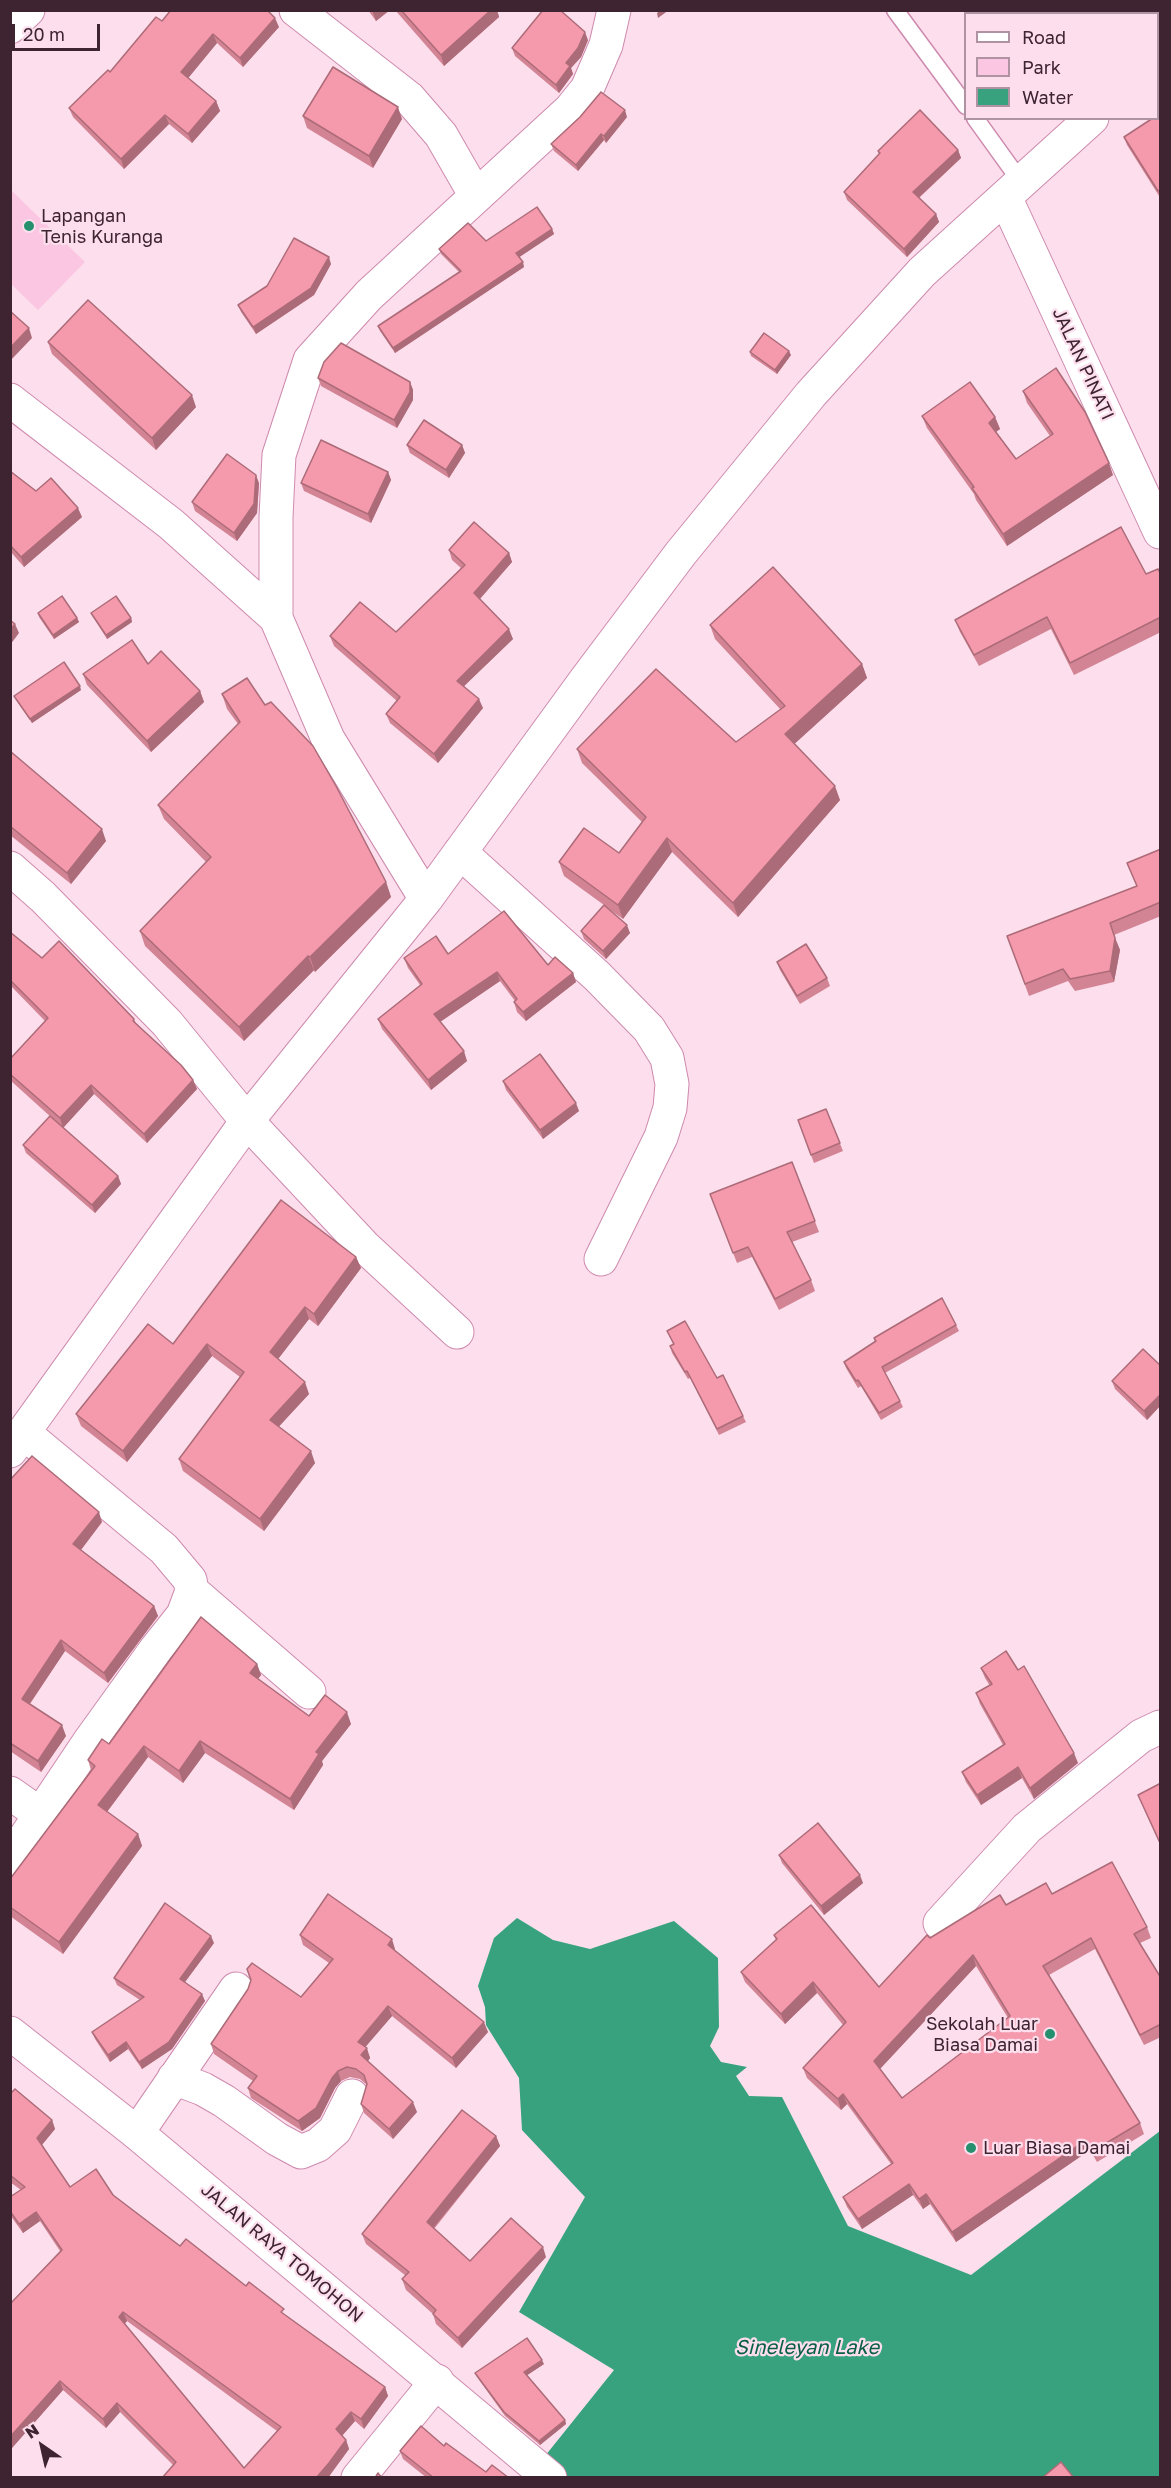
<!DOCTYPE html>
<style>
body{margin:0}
#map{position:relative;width:1171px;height:2488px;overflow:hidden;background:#fcdeed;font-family:"Golos Text",sans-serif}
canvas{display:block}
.frame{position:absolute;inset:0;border:12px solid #3e2331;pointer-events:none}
.legend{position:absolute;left:964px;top:12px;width:195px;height:108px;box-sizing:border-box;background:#fcdeed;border:2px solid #b093a2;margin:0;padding:8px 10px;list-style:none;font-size:18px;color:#3e2331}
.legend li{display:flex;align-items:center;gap:12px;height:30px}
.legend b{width:30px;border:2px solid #b093a2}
.north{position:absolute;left:12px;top:2416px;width:60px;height:60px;-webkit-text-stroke:4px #fcdeed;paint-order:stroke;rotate:326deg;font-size:16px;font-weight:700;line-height:24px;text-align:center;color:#3e2331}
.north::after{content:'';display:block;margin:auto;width:21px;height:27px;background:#3e2331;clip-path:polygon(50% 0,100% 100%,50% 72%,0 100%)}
.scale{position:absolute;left:12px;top:24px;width:88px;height:27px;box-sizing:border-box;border:3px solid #3e2331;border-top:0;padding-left:8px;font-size:18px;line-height:21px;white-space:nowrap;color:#3e2331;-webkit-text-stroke:4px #fcdeed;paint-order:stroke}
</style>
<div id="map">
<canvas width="1171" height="2488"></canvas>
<div class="frame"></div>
<ul class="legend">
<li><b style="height:8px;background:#fff"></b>Road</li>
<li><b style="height:16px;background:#fbc6e1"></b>Park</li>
<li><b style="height:16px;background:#37a27d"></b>Water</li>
</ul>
<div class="north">N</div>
<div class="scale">20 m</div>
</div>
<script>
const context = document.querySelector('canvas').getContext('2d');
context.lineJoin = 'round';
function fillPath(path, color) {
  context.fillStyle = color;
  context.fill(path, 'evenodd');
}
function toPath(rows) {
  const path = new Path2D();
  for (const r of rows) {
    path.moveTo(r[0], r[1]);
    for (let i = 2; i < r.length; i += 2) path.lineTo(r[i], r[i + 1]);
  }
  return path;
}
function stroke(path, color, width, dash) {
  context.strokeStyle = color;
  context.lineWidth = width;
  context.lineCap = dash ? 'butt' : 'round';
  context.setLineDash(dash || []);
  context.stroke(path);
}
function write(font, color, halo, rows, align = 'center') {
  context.font = font + ' "Golos Text",sans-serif';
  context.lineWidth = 4.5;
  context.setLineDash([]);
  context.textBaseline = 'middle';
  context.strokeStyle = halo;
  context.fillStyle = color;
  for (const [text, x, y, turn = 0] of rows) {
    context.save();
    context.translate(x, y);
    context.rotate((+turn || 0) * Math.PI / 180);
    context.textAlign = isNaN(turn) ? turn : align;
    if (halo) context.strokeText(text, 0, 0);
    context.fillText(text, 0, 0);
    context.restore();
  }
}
const green = toPath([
 [11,190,85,262,38,310,11,284]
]);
const water = toPath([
 [517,1918,553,1940,590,1949,674,1921,718,1958,719,2027,710,2046,721,2062,747,2067,736,2076,749,2096,782,2097,848,2226,971,2275,1160,2131,1160,2477,550,2477,537,2466,614,2370,519,2312,585,2197,522,2130,519,2078,486,2025,485,2007,478,1986,494,1938]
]);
const service = toPath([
 [895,10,966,106],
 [975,118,1021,182]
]);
const minor = toPath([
 [296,10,409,98,441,135,476,196],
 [10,27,28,10],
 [1158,60,1160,57],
 [1158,88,1160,93],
 [1005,197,1160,532],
 [10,400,171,524,276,618,328,739,426,899,247,1121,10,1451],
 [276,618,276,517,279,455,310,360,369,295,570,110,587,89,606,45,614,10],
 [460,852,597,976,649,1029,667,1058,672,1084,670,1108,661,1137,601,1259],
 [10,868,43,897,167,1023,247,1121,364,1246,457,1332],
 [426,899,587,678,681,553,811,394,922,272,1092,118],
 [192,1591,309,1692],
 [10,1793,40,1814],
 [10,1860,89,1742,156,1649,183,1615,192,1591,190,1580,164,1549,24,1433],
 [940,1923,1027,1828,1141,1736,1160,1727],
 [174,2078,203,2089,224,2101,277,2139,301,2152,318,2145,335,2130,352,2096],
 [137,2133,236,1989]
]);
const tertiary = toPath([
 [358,2478,437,2381]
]);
const trunk = toPath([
 [10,2033,137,2133,550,2478]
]);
const wall = toPath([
 [368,10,390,10,376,21],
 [395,10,497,10,499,17,444,66],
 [162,21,279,27,243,67,217,43,188,78,216,101,220,111,192,143,169,124,124,169,73,117,69,108,110,72],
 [588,40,581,57,571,68,573,74,559,93,515,56,512,48],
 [1161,114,1161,199,1127,145,1124,137],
 [303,116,402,119,373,168,307,128],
 [627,117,606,143,604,140,578,171,554,151,551,144],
 [958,150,961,158,919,198,936,214,939,222,907,257,847,200,844,192,879,155,878,151],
 [552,229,554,234,519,257,524,267,395,353,380,331,378,326,459,272,441,254,439,249],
 [331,264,314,295,256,334,241,312,238,305],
 [48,342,196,407,156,450,52,354],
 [750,352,791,355,777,374,751,356],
 [318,378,410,382,413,390,413,400,397,428,321,386],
 [1023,391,1113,475,1007,546,976,500,974,494,927,428,922,416,995,417,1000,429,996,432,1016,459,1050,436,1027,403],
 [407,445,462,445,465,453,449,478,410,453],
 [10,471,36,491,82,517,24,567,10,551],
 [388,472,391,480,371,523,304,491,301,483],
 [259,483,257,513,237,541,195,511,192,502],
 [449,550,509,553,512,562,480,599,513,639,464,686,483,708,438,763,390,723,386,714,397,701,334,646,330,636,396,632,461,568,452,560],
 [1146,574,1161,574,1161,632,1074,675,1051,629,979,666,960,632,955,620],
 [38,613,77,618,79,622,54,639,39,617],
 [91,613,131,618,132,622,107,639,93,617],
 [710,625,862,664,867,678,794,744,840,800,738,917,672,852,623,919,606,907,630,933,606,959,584,939,581,931,604,905,564,876,559,862,619,853,642,822,582,763,577,749,736,742,781,710,715,639],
 [148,664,200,691,204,702,151,752,87,685,83,674],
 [81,690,32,723,16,700,14,696],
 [222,694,386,882,391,897,315,972,314,970,244,1041,145,946,140,931,206,862,164,819,158,805,238,724,227,709],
 [10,751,106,841,71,884,10,835],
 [1161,849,1161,916,1114,935,1120,950,1114,982,1075,991,1068,981,1029,996,1007,936,1137,887,1127,863],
 [10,932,42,958,134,1019,136,1023,193,1080,197,1089,147,1143,94,1094,63,1128,10,1080,10,1059,45,1021,10,985],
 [448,954,548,965,573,973,576,982,526,1021,517,1012,514,1002,515,1001,500,981,440,1022,467,1061,431,1090,382,1029,378,1019,420,985,408,968,404,958],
 [777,962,827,978,830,986,800,1004,780,970],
 [503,1081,579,1111,543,1139,506,1090],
 [826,1109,843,1151,814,1163,798,1120],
 [23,1145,118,1176,121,1184,95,1213,26,1153],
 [792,1162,819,1232,792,1242,811,1280,815,1291,779,1310,752,1257,737,1263,710,1194],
 [356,1257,361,1268,318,1326,309,1319,278,1359,309,1394,278,1427,315,1463,264,1531,183,1471,179,1459,240,1377,212,1356,127,1462,81,1426,76,1414,173,1344],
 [956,1325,959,1331,885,1373,900,1401,903,1407,881,1420,861,1386,858,1388,846,1368,844,1362,875,1342,874,1338],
 [667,1331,717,1378,743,1416,746,1422,719,1435,690,1378,688,1379,672,1353,670,1346,673,1344],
 [1161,1366,1161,1405,1147,1420,1115,1389,1112,1381],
 [10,1480,102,1522,81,1550,154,1606,158,1616,108,1683,65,1651,30,1704,66,1736,41,1772,10,1751],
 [257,1664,261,1675,258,1679,309,1716,351,1724,322,1761,323,1765,294,1810,205,1753,183,1783,148,1757,107,1812,138,1834,142,1846,63,1954,10,1916,10,1879,91,1770,88,1760,109,1744],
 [981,1668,1078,1763,1034,1799,1022,1778,981,1805,966,1782,962,1772,1003,1745,980,1704,976,1693,990,1686,985,1678],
 [1161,1783,1161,1847,1138,1795],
 [779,1855,863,1883,824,1915,782,1863],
 [1052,1894,1147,1927,1151,1938,1140,1943,1161,1978,1161,2037,1144,2045,1095,1949,1049,1975,1140,2123,1144,2134,1097,2162,1090,2150,956,2242,930,2204,923,2209,913,2195,862,2229,847,2207,843,2197,891,2164,847,2104,841,2110,807,2078,803,2068,843,2025,817,1993,785,2024,745,1982,741,1972,776,1940,774,1935,879,1987,930,1938,1006,1905],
 [976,1966,1008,2018,902,2098,880,2069],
 [300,1935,395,1949,395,1950,488,2032,456,2068,392,2016,365,2047,370,2058,368,2061,417,2112,393,2139,364,2113,361,2104,367,2085,360,2079,350,2077,341,2081,335,2088,320,2118,302,2131,251,2098,248,2088,253,2081,214,2054,211,2044,301,1997,329,1963,303,1945],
 [214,1943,185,1982,205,2001,172,2049,142,2069,128,2049,110,2062,95,2039,92,2032,140,2000,117,1985,114,1978],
 [10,2094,52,2120,55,2129,42,2145,70,2187,113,2195,180,2246,246,2286,287,2317,385,2387,388,2396,364,2429,355,2421,342,2436,346,2440,349,2449,328,2478,162,2478,173,2465,120,2412,106,2428,63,2390,12,2448,10,2446,10,2304,60,2251,40,2221,23,2233,10,2215,10,2197,21,2190,10,2182],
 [127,2321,277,2431,244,2468,125,2324],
 [496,2136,500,2146,434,2229,470,2261,546,2257,462,2348,436,2324,433,2314,406,2290,402,2279,406,2276,366,2244,362,2234],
 [544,2364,527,2375,565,2420,566,2424,540,2445,505,2416,477,2377,475,2373],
 [444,2446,486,2472,509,2478,427,2478,403,2459,400,2451]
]);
const shadedWall = toPath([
 [372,10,390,10,376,21],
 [491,10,497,10,499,17,444,66,441,55],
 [661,10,669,10,658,18,657,13],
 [275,18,279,27,243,67,240,58],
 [585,32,588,40,581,57,571,68,573,74,559,93,556,85,566,63],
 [213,34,217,43,185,82,181,72],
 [216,101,220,111,192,143,188,134],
 [398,107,402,119,373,168,369,156],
 [625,110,627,117,606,143,604,136],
 [165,115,169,124,124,169,121,159],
 [601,134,604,140,578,171,576,165],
 [958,150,961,158,916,200,913,192],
 [936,214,939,222,907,257,904,249],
 [552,229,554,234,518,258,516,253],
 [329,257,331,264,314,295,256,334,253,327],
 [523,262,524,267,395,353,393,348],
 [29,328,32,338,10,361,10,348],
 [789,351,791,355,777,374,775,370],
 [410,382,413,390,413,400,397,428,394,420],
 [192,395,196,407,156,450,152,438],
 [995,417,1000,429,993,434,989,423],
 [462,445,465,453,449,478,446,470],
 [1109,463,1113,475,1007,546,1003,534],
 [388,472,391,480,371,523,368,514],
 [256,475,259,483,257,513,237,541,234,533],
 [78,508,82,517,24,567,21,557],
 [509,553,512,562,477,602,474,593],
 [77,618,79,622,54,639,53,635],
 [131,618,132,622,107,639,106,635],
 [15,624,19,633,10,645,10,630],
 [509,629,513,639,460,690,457,681],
 [862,664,867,678,790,748,785,734],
 [80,686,81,690,32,723,30,719],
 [200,691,204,702,151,752,147,741],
 [479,699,483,708,438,763,434,754],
 [835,786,840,800,738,917,733,903],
 [102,829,106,841,71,884,67,873],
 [667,838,672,852,623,919,618,905],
 [386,882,391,897,315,972,310,957],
 [627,925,630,933,606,959,603,951],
 [1115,938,1120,950,1114,982,1110,971],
 [308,956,314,970,244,1041,239,1027],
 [497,972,500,981,437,1024,434,1014],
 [573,973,576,982,526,1021,523,1012],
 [464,1051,467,1061,431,1090,428,1080],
 [193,1080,197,1089,147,1143,144,1134],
 [91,1085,94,1094,63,1128,60,1118],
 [576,1103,579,1111,543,1139,540,1130],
 [118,1176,121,1184,95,1213,92,1205],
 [356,1257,361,1268,318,1326,314,1314],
 [305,1307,309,1319,275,1363,270,1352],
 [207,1344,212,1356,127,1462,123,1451],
 [305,1382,309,1394,274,1432,270,1420],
 [1161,1394,1161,1405,1147,1420,1144,1411],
 [311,1451,315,1463,264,1531,260,1519],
 [99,1512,102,1522,77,1555,73,1544],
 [154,1606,158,1616,108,1683,104,1673],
 [61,1640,65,1651,26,1709,22,1699],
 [257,1664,261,1675,254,1684,250,1673],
 [347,1712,351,1724,322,1761,323,1765,294,1810,290,1799,316,1752],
 [62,1725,66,1736,41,1772,38,1761],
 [200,1741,205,1753,183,1783,179,1771],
 [144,1746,148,1757,103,1817,98,1805],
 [1074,1753,1078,1763,1034,1799,1030,1788],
 [1018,1767,1022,1778,981,1805,977,1795],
 [138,1834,142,1846,63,1954,59,1942],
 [860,1875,863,1883,824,1915,821,1906],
 [211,1936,214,1943,182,1986,180,1979],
 [392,1939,395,1949,392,1955,388,1945],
 [973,1955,976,1966,878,2071,874,2061],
 [813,1982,817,1993,785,2024,781,2014],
 [202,1994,205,2001,172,2049,142,2069,139,2062],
 [388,2006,392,2016,362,2051,358,2042],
 [484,2022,488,2032,456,2068,452,2058],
 [126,2042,128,2049,110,2062,108,2055],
 [367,2048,370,2058,365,2065,361,2055],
 [338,2071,341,2081,335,2088,320,2118,302,2131,298,2121],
 [843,2094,847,2104,841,2110,838,2099],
 [413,2102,417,2112,393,2139,389,2129],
 [52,2120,55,2129,40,2147,37,2138],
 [496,2136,500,2146,430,2232,427,2222],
 [1086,2140,1090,2150,956,2242,952,2232],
 [909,2184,913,2195,862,2229,858,2219],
 [926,2194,930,2204,923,2209,919,2199],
 [36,2212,40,2221,23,2233,19,2224],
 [543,2247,546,2257,462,2348,458,2338],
 [123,2312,127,2321,122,2326,119,2317],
 [542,2360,544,2364,526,2376,524,2372],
 [60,2381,63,2390,12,2448,10,2442,10,2437],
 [385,2387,388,2396,364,2429,361,2419],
 [117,2403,120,2412,106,2428,103,2419],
 [351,2412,355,2421,339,2439,336,2429],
 [565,2420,566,2424,540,2445,539,2441],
 [346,2440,349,2449,332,2472,328,2478,316,2478]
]);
const building = toPath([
 [171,10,267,10,275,18,240,58,213,34,181,72,216,101,188,134,165,115,121,159,69,108,108,70,110,72,156,17,162,21,171,10],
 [401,10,491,10,441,55,401,10],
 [543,10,560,10,585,32,578,48,566,63,570,66,556,85,512,48,543,10],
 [333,67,398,107,369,156,303,116,333,67],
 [601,92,625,110,604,136,601,134,576,165,551,144,580,117,601,92],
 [920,110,958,150,913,192,936,214,904,249,844,192,880,153,878,151,920,110],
 [1161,114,1161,189,1158,191,1124,137,1153,118,1158,118,1158,116,1161,114],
 [537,207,552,229,516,253,523,262,393,348,378,326,461,271,439,249,468,223,486,241,537,207],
 [294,238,329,257,311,288,253,327,238,305,267,286,294,238],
 [88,300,192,395,152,438,48,342,88,300],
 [10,311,29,328,10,348,10,311],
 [764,333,789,351,775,370,750,352,764,333],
 [341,343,410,382,410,392,394,420,318,378,324,362,341,343],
 [1056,368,1085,412,1109,463,1003,534,972,488,974,487,922,416,970,382,995,417,989,423,1016,459,1053,434,1023,391,1056,368],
 [424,420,462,445,446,470,407,445,424,420],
 [321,440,388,472,368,514,301,483,321,440],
 [227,454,256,475,254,504,234,533,192,502,227,454],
 [10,471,36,491,51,478,78,508,21,557,10,545,10,471],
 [474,522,509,553,474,593,509,629,457,681,479,699,434,754,386,714,400,697,330,636,360,602,396,632,465,565,449,550,474,522],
 [1121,527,1146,574,1158,569,1161,574,1161,617,1070,663,1047,617,974,655,955,620,1121,527],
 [773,567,862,664,785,734,835,786,733,903,667,838,618,905,559,862,584,828,619,853,646,817,577,749,656,669,736,742,785,706,710,625,773,567],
 [62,596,77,618,53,635,38,613,62,596],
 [116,596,131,618,106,635,91,613,116,596],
 [10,620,15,624,10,630,10,620],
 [132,640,148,664,161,651,200,691,147,741,83,674,132,640],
 [64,662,80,686,30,719,14,696,64,662],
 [247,678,265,705,271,702,313,746,336,786,386,882,310,957,308,956,239,1027,140,931,211,857,158,805,240,722,222,694,247,678],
 [10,751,102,829,67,873,10,826,10,751],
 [1161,849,1161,902,1110,923,1115,938,1110,971,1070,979,1063,969,1025,984,1007,936,1137,886,1127,863,1161,849],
 [604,905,627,925,603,951,581,931,604,905],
 [504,911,548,965,555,957,573,973,523,1012,514,1002,517,999,497,972,434,1014,464,1051,428,1080,378,1019,422,984,404,958,436,936,448,954,504,911],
 [10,932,42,958,59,941,134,1019,133,1021,181,1065,193,1080,144,1134,91,1085,60,1118,10,1074,10,1059,48,1018,10,980,10,932],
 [806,944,827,978,797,996,777,962,806,944],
 [540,1054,576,1103,540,1130,503,1081,540,1054],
 [826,1109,840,1143,811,1155,798,1120,826,1109],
 [50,1116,118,1176,92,1205,23,1145,50,1116],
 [792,1162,815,1221,787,1232,811,1280,775,1299,748,1247,733,1253,710,1194,792,1162],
 [281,1200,356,1257,314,1314,305,1307,270,1352,305,1382,270,1420,311,1451,260,1519,179,1459,244,1372,207,1344,123,1451,76,1414,148,1324,173,1344,281,1200],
 [942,1298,956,1325,882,1367,900,1401,879,1413,858,1380,856,1381,844,1362,876,1341,874,1338,942,1298],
 [685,1321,717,1378,723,1375,743,1416,717,1429,687,1371,685,1372,670,1346,674,1344,667,1331,685,1321],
 [1143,1349,1161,1366,1161,1394,1144,1411,1112,1381,1143,1349],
 [32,1456,99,1512,73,1544,154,1606,104,1673,61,1640,22,1699,62,1725,38,1761,10,1743,10,1480,32,1456],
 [201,1617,257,1664,250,1673,309,1716,325,1695,347,1712,316,1752,319,1754,290,1799,200,1741,179,1771,144,1746,98,1805,138,1834,59,1942,10,1907,10,1879,95,1766,88,1760,102,1739,109,1744,201,1617],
 [1006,1651,1018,1670,1024,1666,1074,1753,1030,1788,1018,1767,977,1795,962,1772,1005,1744,976,1693,992,1684,981,1668,1006,1651],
 [1161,1783,1161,1845,1138,1795,1161,1783],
 [818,1823,860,1875,821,1906,779,1855,818,1823],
 [1112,1862,1147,1927,1134,1934,1161,1978,1161,2024,1140,2035,1091,1938,1043,1966,1140,2123,1093,2151,1086,2140,952,2232,926,2194,919,2199,909,2184,858,2219,843,2197,893,2163,843,2094,838,2099,803,2068,846,2022,813,1982,781,2014,741,1972,777,1939,774,1935,811,1905,879,1987,927,1935,930,1938,1000,1895,1006,1905,1046,1883,1052,1894,1112,1862],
 [973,1955,1010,2016,902,2098,874,2061,973,1955],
 [328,1894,392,1939,388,1945,484,2022,452,2058,388,2006,358,2042,367,2048,361,2055,413,2102,389,2129,361,2104,367,2084,364,2075,356,2069,347,2067,338,2071,332,2078,316,2108,298,2121,248,2088,257,2076,211,2044,248,1989,251,1980,247,1969,252,1963,301,1997,333,1959,300,1935,328,1894],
 [165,1903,211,1936,180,1979,202,1994,169,2042,139,2062,126,2042,108,2055,92,2032,144,1997,114,1978,165,1903],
 [15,2089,52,2120,37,2138,70,2187,96,2169,113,2195,180,2246,186,2239,246,2286,249,2282,284,2309,281,2312,385,2387,361,2419,351,2412,336,2429,346,2440,329,2463,316,2478,162,2478,176,2462,117,2403,103,2419,60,2381,10,2437,10,2304,62,2250,36,2212,19,2224,10,2211,10,2197,25,2187,10,2175,10,2094,15,2089],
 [123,2312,281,2427,244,2468,119,2317,123,2312],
 [462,2110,496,2136,427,2222,470,2261,511,2218,543,2247,458,2338,433,2314,436,2310,402,2279,409,2272,362,2234,462,2110],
 [527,2338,542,2360,524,2372,565,2420,539,2441,504,2412,475,2373,527,2338],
 [421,2426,444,2446,446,2443,486,2472,492,2465,509,2478,434,2478,400,2451,421,2426],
 [1061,2462,1074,2478,1042,2478,1061,2462],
 [378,2473,382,2478,375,2478,378,2473]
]);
const markers = [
 [29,226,6,"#268f6d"],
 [1050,2034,6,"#268f6d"],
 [971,2148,6,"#268f6d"]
];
const poiNames = [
 ["Lapangan",41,216],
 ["Tenis Kuranga",41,237],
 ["Sekolah Luar",1038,2024,"right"],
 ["Biasa Damai",1038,2045,"right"],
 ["Luar Biasa Damai",983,2148]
];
const streetNames = [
 ["JALAN PINATI",1083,364,65],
 ["JALAN RAYA TOMOHON",282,2253,40]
];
const waterNames = [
 ["Sineleyan Lake",807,2348]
];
fillPath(green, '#fbc6e1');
fillPath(water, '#37a27d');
stroke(service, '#ce8aae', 19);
stroke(minor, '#ce8aae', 35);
stroke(tertiary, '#ce8aae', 35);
stroke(trunk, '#ce8aae', 35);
stroke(service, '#fff', 16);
stroke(minor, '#fff', 33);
stroke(tertiary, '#fff', 33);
stroke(trunk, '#fff', 33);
fillPath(wall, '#d38494');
fillPath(shadedWall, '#ac6b78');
fillPath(building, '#f599ac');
stroke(building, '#ac6b78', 1.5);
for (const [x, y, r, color] of markers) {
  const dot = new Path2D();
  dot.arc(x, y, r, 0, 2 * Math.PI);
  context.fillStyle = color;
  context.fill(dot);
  stroke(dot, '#fcdeed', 2);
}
write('18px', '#3e2331', '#fcdeed', poiNames, 'left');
write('18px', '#3e2331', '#fcdeed', streetNames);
write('italic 20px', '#085e45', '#fcdeed', waterNames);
</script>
